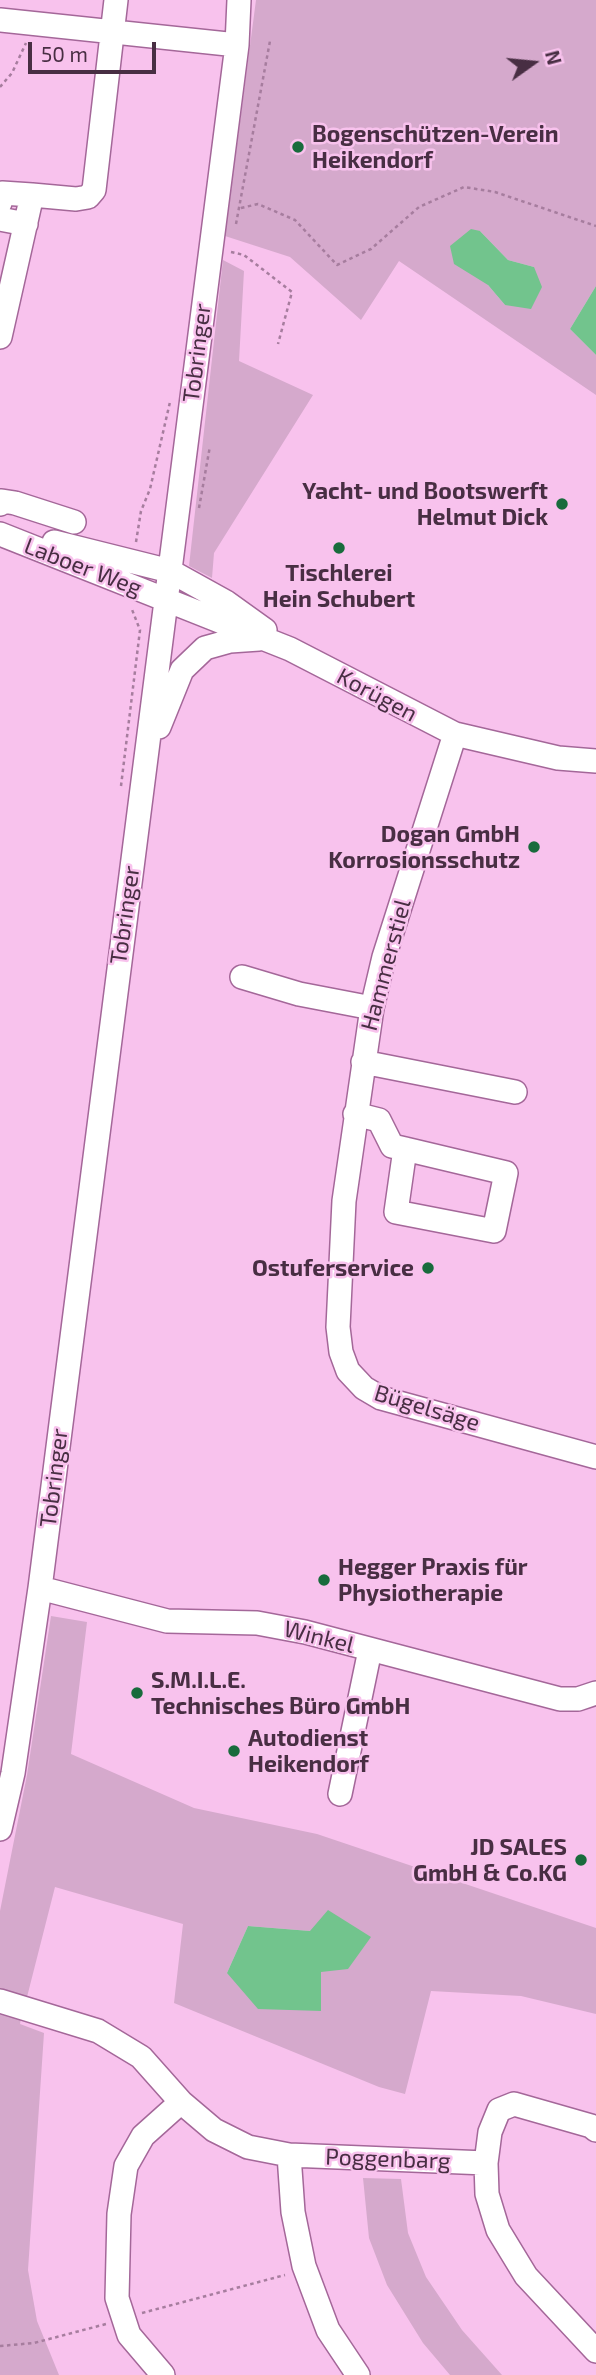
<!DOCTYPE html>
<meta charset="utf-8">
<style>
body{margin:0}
#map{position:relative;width:596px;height:2375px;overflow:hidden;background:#f8c2ed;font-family:"Exo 2",sans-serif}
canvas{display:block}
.north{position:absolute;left:498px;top:28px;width:70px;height:70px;-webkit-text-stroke:5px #f8c2ed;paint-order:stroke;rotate:75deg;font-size:19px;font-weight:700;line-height:28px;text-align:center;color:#482e43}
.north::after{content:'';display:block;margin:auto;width:24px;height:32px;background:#482e43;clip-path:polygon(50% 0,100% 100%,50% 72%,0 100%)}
.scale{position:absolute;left:28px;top:42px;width:128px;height:32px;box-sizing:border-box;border:4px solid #482e43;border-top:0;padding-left:9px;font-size:21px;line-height:24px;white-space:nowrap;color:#482e43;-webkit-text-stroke:5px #f8c2ed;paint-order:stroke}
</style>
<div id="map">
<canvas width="596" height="2375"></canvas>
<div class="north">N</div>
<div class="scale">50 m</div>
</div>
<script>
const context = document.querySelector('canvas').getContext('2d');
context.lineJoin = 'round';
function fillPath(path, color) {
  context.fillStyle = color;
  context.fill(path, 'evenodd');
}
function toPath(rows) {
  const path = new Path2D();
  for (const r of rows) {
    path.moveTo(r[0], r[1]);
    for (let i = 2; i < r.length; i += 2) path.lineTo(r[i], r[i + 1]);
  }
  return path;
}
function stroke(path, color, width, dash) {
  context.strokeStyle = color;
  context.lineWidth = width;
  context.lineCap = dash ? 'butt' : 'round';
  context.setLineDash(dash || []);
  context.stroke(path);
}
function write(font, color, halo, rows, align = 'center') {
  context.font = font + ' "Exo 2",sans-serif';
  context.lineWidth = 5;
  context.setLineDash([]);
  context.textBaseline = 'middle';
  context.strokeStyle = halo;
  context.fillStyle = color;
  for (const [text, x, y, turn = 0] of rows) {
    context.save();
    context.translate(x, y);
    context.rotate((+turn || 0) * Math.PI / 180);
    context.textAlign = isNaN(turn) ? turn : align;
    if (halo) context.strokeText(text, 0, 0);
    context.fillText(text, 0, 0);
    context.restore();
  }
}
const green = toPath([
 [256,0,596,0,596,286,570,329,596,355,596,395,399,261,361,320,290,257,225,236],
 [480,231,508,260,534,267,505,305,488,285],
 [223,260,244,271,239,361,313,395,214,553,212,578,189,566],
 [51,1616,87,1622,71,1754,194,1808,317,1834,596,1928,596,2014,521,1996,431,1991,405,2094,379,2087,174,2003,183,1924,55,1887,27,1997,0,1989,0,1911,27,1775],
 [248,1926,310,1931,227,1973],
 [0,2006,22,2013,20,2024,44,2033,28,2270,37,2321,59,2375,0,2375],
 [363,2178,401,2179,408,2233,426,2277,462,2330,502,2375,450,2375,423,2343,387,2285,369,2238]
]);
const water = toPath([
 [471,229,480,231,508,260,534,267,542,287,531,309,505,305,488,285,454,264,450,246],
 [596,286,596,355,570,329],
 [328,1910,371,1937,348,1969,321,1972,321,2011,258,2009,227,1973,248,1926,310,1931]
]);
const path = toPath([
 [0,87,12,73,26,43],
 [241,208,258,204,295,220,337,265,371,249,419,207,464,187,495,192,596,226],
 [236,224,270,41],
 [231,252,244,255,292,292,278,344],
 [199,508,210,446],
 [136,542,141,511,150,489,170,402],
 [121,786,140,630,131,607],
 [142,2313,285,2275],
 [0,2346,34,2343,106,2324]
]);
const minor = toPath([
 [0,20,237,45],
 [0,203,2,193,32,195],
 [0,219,26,224],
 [0,337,32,195,76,199,88,197,94,190,116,0],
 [0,504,2,501,15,503,74,522],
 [0,534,290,649,455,734,558,758,596,761],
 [54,542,170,571,226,602,265,630],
 [159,727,182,670,205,648,230,641,259,639],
 [455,734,384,957,372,1008,344,1201,338,1327,341,1352,348,1371,364,1388,381,1398,596,1457],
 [242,977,299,994,372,1008],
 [363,1062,515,1092],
 [355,1114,379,1120,392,1146,405,1149,506,1173,494,1231,396,1212,405,1149],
 [40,1588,167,1621,257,1623,305,1632,560,1699,578,1699,596,1693],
 [340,1794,370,1650],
 [0,1829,13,1773,40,1588,237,45,239,0],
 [0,2001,98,2031,141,2057,181,2102,214,2130,248,2147,289,2155,486,2163],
 [596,2130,591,2126,514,2104,499,2110,490,2132,486,2163,487,2194,498,2230,526,2276,596,2351],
 [289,2155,293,2212,304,2266,328,2330,358,2375],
 [163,2375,129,2335,117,2298,119,2214,126,2166,143,2136,181,2102]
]);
const markers = [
 [298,147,7,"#186b3c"],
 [562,504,7,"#186b3c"],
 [339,548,7,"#186b3c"],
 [534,847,7,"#186b3c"],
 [428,1268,7,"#186b3c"],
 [324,1580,7,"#186b3c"],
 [137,1693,7,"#186b3c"],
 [234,1751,7,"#186b3c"],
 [581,1860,7,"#186b3c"]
];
const poiNames = [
 ["Bogenschützen-Verein",312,134],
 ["Heikendorf",312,160],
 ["Yacht- und Bootswerft",548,491,"right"],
 ["Helmut Dick",548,517,"right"],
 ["Tischlerei",339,573,"center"],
 ["Hein Schubert",339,599,"center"],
 ["Dogan GmbH",520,834,"right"],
 ["Korrosionsschutz",520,860,"right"],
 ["Ostuferservice",414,1268,"right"],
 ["Hegger Praxis für",338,1567],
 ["Physiotherapie",338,1593],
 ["S.M.I.L.E.",151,1680],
 ["Technisches Büro GmbH",151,1706],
 ["Autodienst",248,1738],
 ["Heikendorf",248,1764],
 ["JD SALES",567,1847,"right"],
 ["GmbH & Co.KG",567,1873,"right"]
];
const streetNames = [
 ["Tobringer",197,353,-83],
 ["Laboer Weg",83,567,21],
 ["Korügen",377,695,28],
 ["Tobringer",125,915,-82],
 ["Hammerstiel",386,965,-75],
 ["Bügelsäge",427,1408,17],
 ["Tobringer",54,1478,-83],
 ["Winkel",319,1637,14],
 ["Poggenbarg",388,2159,2]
];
fillPath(green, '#d5a9cc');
fillPath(water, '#72c48d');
stroke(minor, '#a46799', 26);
stroke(path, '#a67d9e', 2.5, [3.5, 3.5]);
stroke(minor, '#fff', 23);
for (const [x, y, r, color] of markers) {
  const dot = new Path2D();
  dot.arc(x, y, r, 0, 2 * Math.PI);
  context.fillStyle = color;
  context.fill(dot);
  stroke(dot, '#f8c2ed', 2.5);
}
write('bold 23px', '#482e43', '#f8c2ed', poiNames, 'left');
write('23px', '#482e43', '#f8c2ed', streetNames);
</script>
